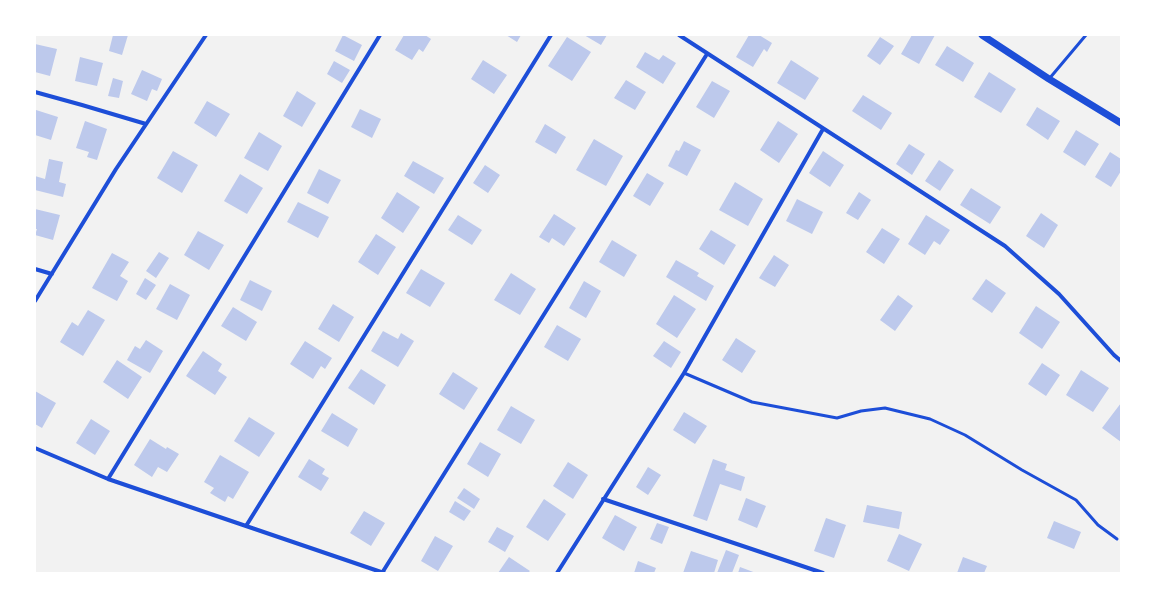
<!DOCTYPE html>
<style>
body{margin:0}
#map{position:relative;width:1156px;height:608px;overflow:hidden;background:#f2f2f2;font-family:"PT Sans",sans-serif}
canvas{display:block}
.frame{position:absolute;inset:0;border:36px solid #fff;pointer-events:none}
</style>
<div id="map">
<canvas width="1156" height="608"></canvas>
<div class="frame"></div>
</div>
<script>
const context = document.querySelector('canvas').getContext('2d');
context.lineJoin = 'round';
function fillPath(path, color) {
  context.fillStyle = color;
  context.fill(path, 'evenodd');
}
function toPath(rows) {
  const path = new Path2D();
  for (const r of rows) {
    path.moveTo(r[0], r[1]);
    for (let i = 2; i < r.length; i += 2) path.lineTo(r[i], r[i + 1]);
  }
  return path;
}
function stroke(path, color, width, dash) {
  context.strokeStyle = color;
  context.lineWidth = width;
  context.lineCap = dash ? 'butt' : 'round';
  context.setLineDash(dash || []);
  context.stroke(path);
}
const building = toPath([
 [113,35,128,35,122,55,109,51],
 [343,35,362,45,354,61,335,51],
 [404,35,425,35,431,39,423,52,419,49,412,60,395,50],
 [506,35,521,35,517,42],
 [584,35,607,35,601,45],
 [749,35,759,35,772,43,767,52,764,49,753,67,736,57],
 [912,35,935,35,919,64,901,54],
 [567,37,591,52,572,81,548,66],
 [880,37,894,46,880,65,867,56],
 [35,44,57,49,50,76,35,72],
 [947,46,974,63,963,82,935,65],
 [645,52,659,60,663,55,676,63,663,84,636,67],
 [80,57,103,63,97,86,75,81],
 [483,60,507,75,494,94,471,79],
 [791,60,819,78,805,100,777,83],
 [334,61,350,70,342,83,327,74],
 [142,70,162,79,157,91,152,89,147,101,131,94],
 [989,72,1016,89,1001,113,974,97],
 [113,78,123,81,119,98,108,96],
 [626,80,646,92,635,110,614,98],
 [712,81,730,91,714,118,696,107],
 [297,91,316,103,302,127,283,116],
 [863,95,892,113,881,130,852,111],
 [207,101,230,114,216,137,194,123],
 [1037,107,1060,121,1048,140,1026,125],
 [360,109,381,119,372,138,351,127],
 [36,110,58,117,51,140,35,135],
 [85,121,107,129,97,160,87,157,89,152,76,148],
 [778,121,798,134,779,163,760,150],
 [545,124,566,137,556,154,535,142],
 [1076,130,1099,144,1085,166,1063,152],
 [259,132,282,146,268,171,244,158],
 [594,139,623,156,606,186,576,170],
 [684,141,701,150,687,176,668,166,676,150,679,151],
 [909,144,925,154,912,175,896,164],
 [173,151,198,165,182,193,157,178],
 [823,151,844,165,830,187,809,173],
 [1110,152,1121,159,1121,171,1111,187,1095,177],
 [49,159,63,162,59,182,66,184,63,197,35,190,35,176,45,179],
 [939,160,954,170,940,191,925,181],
 [413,161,444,178,434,194,404,176],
 [485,165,500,175,488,193,473,183],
 [319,169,341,180,328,204,307,193],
 [647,173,664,183,650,206,633,196],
 [240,174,263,188,247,214,224,201],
 [735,182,763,199,748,226,719,210],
 [971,188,1001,207,990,224,960,205],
 [397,192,420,207,403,233,381,218],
 [859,192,871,200,858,220,846,213],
 [797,199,823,212,812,234,786,221],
 [298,202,329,217,318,238,287,222],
 [35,209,60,215,53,240,35,235,37,229,35,229],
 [1041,213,1058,225,1044,248,1026,236],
 [554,214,576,228,564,246,552,238,549,243,539,237],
 [458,215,482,230,472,245,448,230],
 [926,215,950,230,940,245,934,241,925,255,908,244],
 [882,228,900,239,884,264,866,252],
 [711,230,736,245,724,265,699,249],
 [198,231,224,245,209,270,184,255],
 [376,234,396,247,378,275,358,262],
 [612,240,637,255,624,277,599,262],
 [159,252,169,258,156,278,146,271],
 [112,253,129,262,120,276,128,281,117,301,92,288],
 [774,255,789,265,775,287,759,278],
 [676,260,699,273,697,276,714,286,706,301,666,277],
 [421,269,445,283,430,307,406,293],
 [511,273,536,289,520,315,494,300],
 [145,278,156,285,146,300,136,294],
 [986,279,1006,293,992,313,972,299],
 [250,280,272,291,262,311,240,300],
 [584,281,601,291,586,318,569,308],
 [170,284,190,295,177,320,156,309],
 [674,295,696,309,677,338,656,324],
 [898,295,913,306,895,331,880,320],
 [333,304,354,317,339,342,318,329],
 [1036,306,1060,322,1042,349,1019,333],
 [233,307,257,322,246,341,221,326],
 [88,310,105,320,83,356,60,342,72,322,78,326],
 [557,325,581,339,568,361,544,347],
 [383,331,398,339,401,333,414,341,398,367,371,351],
 [736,338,756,351,742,373,722,360],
 [146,340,163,351,150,373,127,360,135,346,140,349],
 [305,341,332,358,325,369,321,366,313,379,290,364],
 [664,341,681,352,671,368,653,356],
 [203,351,222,364,218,371,227,377,215,395,186,376],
 [117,360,142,377,128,399,103,382],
 [1042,363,1060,375,1046,396,1028,384],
 [361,369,386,385,374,405,348,388],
 [1081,370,1109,388,1093,412,1066,395],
 [453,372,478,388,464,410,439,394],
 [35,391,56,403,42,428,35,424],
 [1121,403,1121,442,1102,428],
 [511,406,535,420,521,444,497,430],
 [684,412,707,426,695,444,673,430],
 [332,413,358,429,348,447,321,431],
 [249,417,275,433,259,457,234,441],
 [91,419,110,431,95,455,76,443],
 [150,439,166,449,167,447,179,454,167,472,158,467,152,477,134,465],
 [480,442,501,454,488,477,467,464],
 [220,455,249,472,233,499,228,496,225,502,210,493,214,488,204,482],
 [309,459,325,469,322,474,329,478,321,491,298,477],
 [713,459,727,464,725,470,745,477,741,491,720,484,707,521,693,516],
 [568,462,588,475,573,499,553,486],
 [648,467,661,475,648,495,636,487],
 [464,488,480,499,474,509,457,498],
 [746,498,766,506,757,528,738,520],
 [544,499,566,514,548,541,526,527],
 [455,501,471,511,464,521,449,512],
 [867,505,902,512,899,529,863,522],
 [364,511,385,523,371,546,350,533],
 [615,515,637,527,624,551,602,538],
 [826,518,846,525,834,558,814,551],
 [1054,521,1081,532,1074,549,1047,538],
 [657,523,669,527,662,544,650,539],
 [497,527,514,536,505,552,488,542],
 [899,534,922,544,909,571,887,561],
 [435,536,453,546,438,571,421,561],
 [726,550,739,555,732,573,717,573],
 [691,551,718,560,714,573,683,573],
 [509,557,530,571,528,573,498,573],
 [963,557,987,566,984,573,957,573],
 [638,561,656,568,654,573,634,573],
 [740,567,756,573,738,573]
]);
const service = toPath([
 [1049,79,1086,35],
 [684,373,752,402,837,418,861,411,885,408,930,419,965,435,1022,470,1076,500,1098,525,1117,539]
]);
const minor = toPath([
 [679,35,1005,246,1059,294,1114,355,1121,361],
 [35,92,82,105,146,124],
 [35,269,52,274],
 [35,301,116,169,206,35],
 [35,448,108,479,384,573],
 [108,479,380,35],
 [603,499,823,573],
 [246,526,551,35],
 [382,573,707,54],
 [557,573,684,373,823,129]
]);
const tertiary = toPath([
 [982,35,1049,79,1121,123]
]);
fillPath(building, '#bdc9ec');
stroke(service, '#1d4ed8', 3);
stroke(minor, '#1d4ed8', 4);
stroke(tertiary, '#1d4ed8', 7);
</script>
